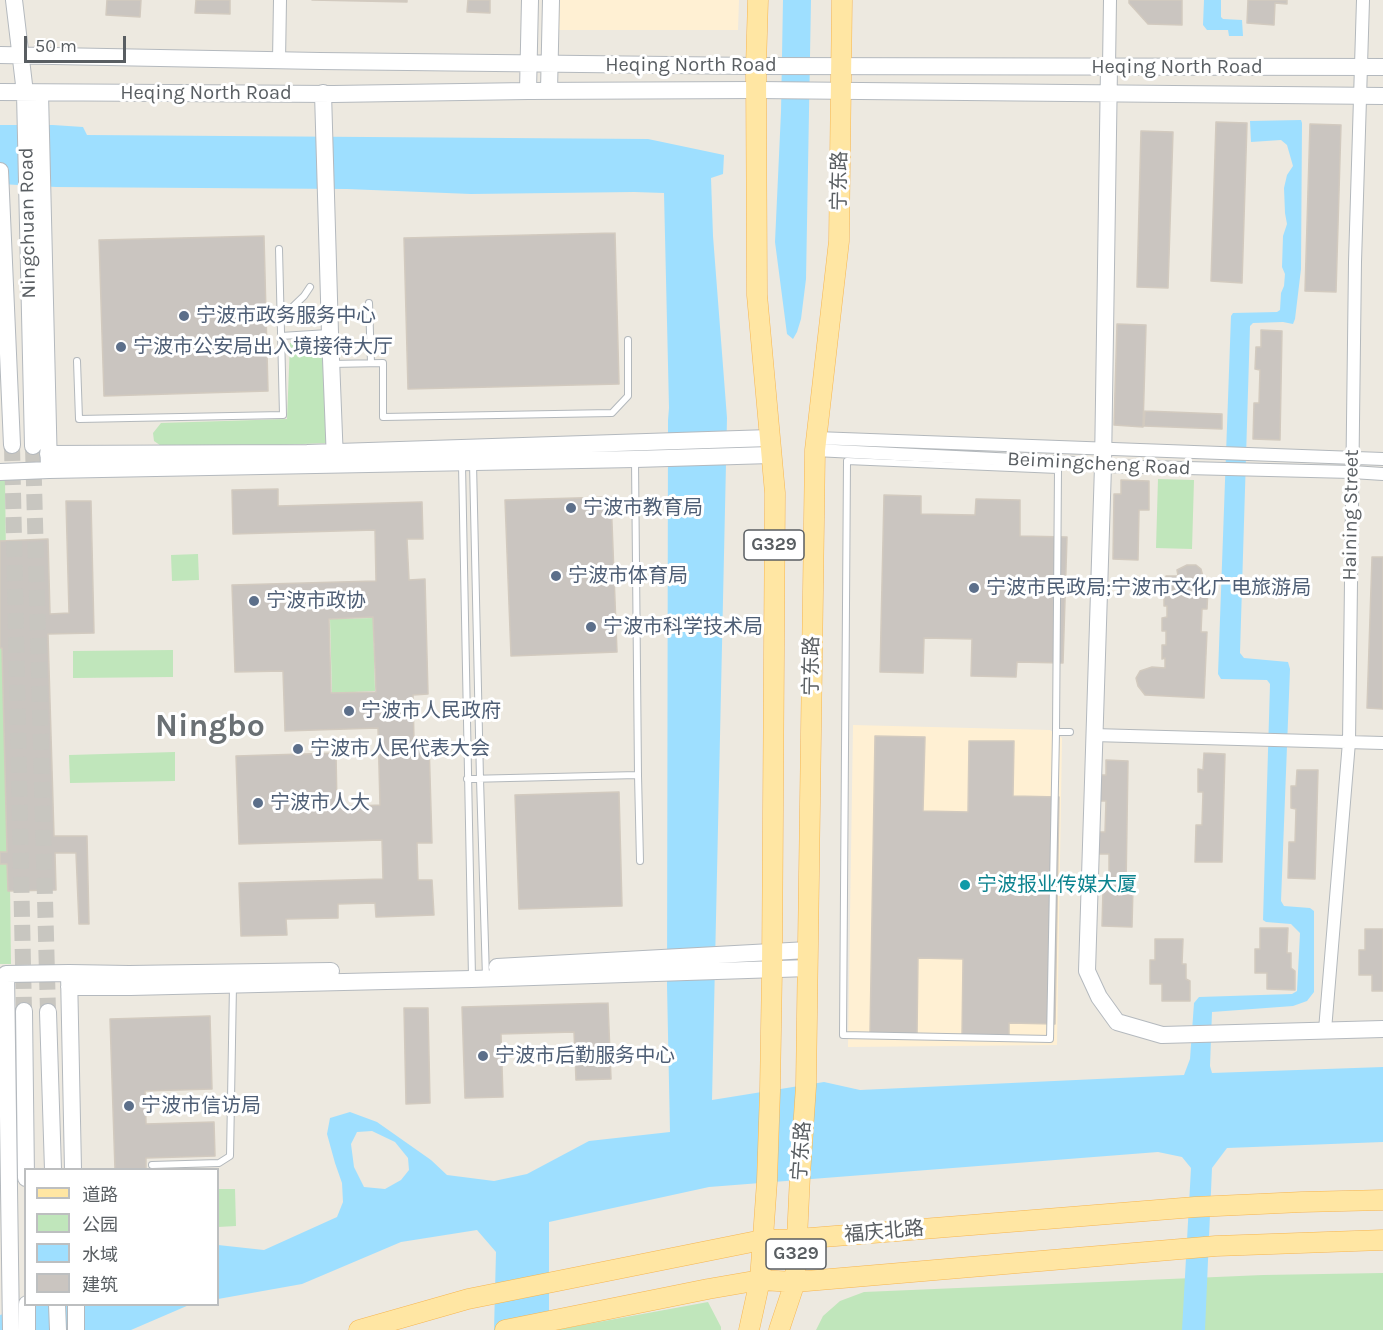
<!DOCTYPE html>
<meta charset="utf-8">
<style>
body{margin:0}
#map{position:relative;width:1383px;height:1330px;overflow:hidden;background:#ede9e0;font-family:Karla,"Noto Sans SC",sans-serif}
canvas{display:block}
.legend{position:absolute;left:24px;top:1168px;width:195px;height:138px;box-sizing:border-box;background:#fff;border:2px solid #bdbfc0;margin:0;padding:8px 10px;list-style:none;font-size:18px;color:#595e62}
.legend li{display:flex;align-items:center;gap:12px;height:30px}
.legend b{width:30px;border:2px solid #bdbfc0}
.scale{position:absolute;left:24px;top:36px;width:102px;height:27px;box-sizing:border-box;border:3px solid #595e62;border-top:0;padding-left:8px;font-size:18px;line-height:21px;white-space:nowrap;color:#595e62;-webkit-text-stroke:4px #fff;paint-order:stroke}
</style>
<div id="map">
<canvas width="1383" height="1330"></canvas>
<ul class="legend">
<li><b style="height:8px;background:#ffe6a3"></b>道路</li>
<li><b style="height:16px;background:#c0e6bb"></b>公园</li>
<li><b style="height:16px;background:#9edfff"></b>水域</li>
<li><b style="height:16px;background:#cac5c0"></b>建筑</li>
</ul>
<div class="scale">50 m</div>
</div>
<script>
const context = document.querySelector('canvas').getContext('2d');
context.lineJoin = 'round';
function fillPath(path, color) {
  context.fillStyle = color;
  context.fill(path, 'evenodd');
}
function toPath(rows) {
  const path = new Path2D();
  for (const r of rows) {
    path.moveTo(r[0], r[1]);
    for (let i = 2; i < r.length; i += 2) path.lineTo(r[i], r[i + 1]);
  }
  return path;
}
function stroke(path, color, width, dash) {
  context.strokeStyle = color;
  context.lineWidth = width;
  context.lineCap = dash ? 'butt' : 'round';
  context.setLineDash(dash || []);
  context.stroke(path);
}
function write(font, color, halo, rows, align = 'center') {
  context.font = font + ' Karla,"Noto Sans SC",sans-serif';
  context.lineWidth = 6;
  context.setLineDash([]);
  context.textBaseline = 'middle';
  context.strokeStyle = halo;
  context.fillStyle = color;
  for (const [text, x, y, turn = 0] of rows) {
    context.save();
    context.translate(x, y);
    context.rotate((+turn || 0) * Math.PI / 180);
    context.textAlign = isNaN(turn) ? turn : align;
    if (halo) context.strokeText(text, 0, 0);
    context.fillText(text, 0, 0);
    context.restore();
  }
}
const commercial = toPath([
 [559,0,739,0,738,30,559,30],
 [853,725,1050,730,1062,738,1057,1045,848,1047]
]);
const green = toPath([
 [303,342,325,342,326,443,167,450,154,441,153,433,161,423,287,419,290,343],
 [0,478,5,478,11,964,0,964],
 [1158,479,1194,480,1192,549,1156,548],
 [198,554,199,580,172,581,171,555],
 [373,618,375,691,332,693,330,619],
 [173,650,173,677,73,678,73,651],
 [175,752,175,781,70,783,69,755],
 [218,1189,235,1189,236,1226,218,1227],
 [1383,1273,1383,1330,816,1330,823,1316,840,1301,864,1292,1263,1275],
 [708,1302,721,1327,721,1330,555,1330]
]);
const water = toPath([
 [783,0,811,0,806,279,801,319,797,332,793,339,787,334,775,242,781,112],
 [1204,0,1221,0,1221,17,1223,19,1242,20,1243,36,1229,36,1228,30,1207,30,1203,25],
 [1301,120,1302,123,1301,269,1295,319,1293,324,1283,322,1253,323,1250,326,1240,653,1244,658,1288,662,1290,669,1281,901,1284,906,1310,908,1314,911,1314,992,1307,1001,1293,1006,1212,1012,1210,1066,1212,1073,1383,1067,1383,1142,1227,1148,1212,1168,1205,1330,1182,1330,1191,1168,1182,1157,1158,1152,709,1187,549,1222,549,1330,494,1330,496,1252,477,1230,401,1242,302,1284,218,1299,218,1245,264,1250,337,1217,343,1202,342,1183,335,1163,327,1134,330,1118,350,1112,377,1122,431,1160,447,1175,494,1181,527,1174,589,1141,670,1132,667,985,668,420,669,408,664,193,634,192,471,194,347,189,56,187,0,184,0,125,53,125,83,127,87,135,648,139,724,155,723,174,711,178,713,236,727,418,712,1100,824,1082,860,1090,1184,1075,1190,1059,1194,1003,1199,997,1292,994,1297,991,1300,933,1291,924,1266,922,1263,920,1270,684,1267,680,1221,679,1218,674,1231,316,1233,313,1277,312,1280,310,1281,293,1284,286,1285,274,1282,267,1283,236,1287,224,1285,213,1284,188,1287,175,1293,166,1287,145,1281,140,1251,142,1250,121],
 [372,1131,395,1142,408,1158,409,1170,401,1180,385,1189,364,1187,354,1167,351,1144,357,1132],
 [33,1305,189,1305,131,1330,0,1330,0,1315]
]);
const building = toPath([
 [107,0,141,0,140,17,106,15,107,0],
 [196,0,230,0,230,14,195,13,196,0],
 [312,0,407,0,407,2,312,0],
 [468,0,490,0,490,13,467,12,468,0],
 [1129,0,1182,0,1182,25,1148,24,1129,3,1129,0],
 [1248,0,1287,0,1287,4,1275,3,1274,25,1247,23,1248,0],
 [1216,122,1247,123,1242,283,1211,281,1216,122],
 [1310,124,1341,125,1336,292,1305,291,1310,124],
 [1141,131,1173,132,1168,288,1137,287,1141,131],
 [615,233,619,384,408,389,404,238,615,233],
 [264,236,268,391,104,396,99,240,264,236],
 [1117,324,1146,325,1143,427,1114,425,1117,324],
 [1261,330,1282,331,1280,440,1253,439,1254,403,1259,403,1260,370,1255,369,1256,347,1261,347,1261,330],
 [1145,411,1222,414,1222,429,1144,426,1145,411],
 [1121,480,1149,481,1149,510,1139,510,1138,560,1113,559,1114,494,1121,494,1121,480],
 [278,489,278,506,422,502,423,539,407,539,409,580,425,579,428,694,413,695,414,742,429,742,432,843,417,843,418,880,432,880,434,915,376,917,375,903,338,904,338,918,286,919,287,935,241,936,239,883,383,879,382,840,239,844,236,756,336,753,337,807,380,805,378,728,285,731,283,671,235,672,232,585,376,581,375,530,233,534,232,490,278,489],
 [373,617,376,692,331,693,329,619,373,617],
 [884,495,921,496,921,514,975,515,976,499,1020,500,1020,536,1067,537,1063,663,1017,662,1016,677,971,676,972,639,924,638,923,673,880,672,884,495],
 [611,497,617,652,511,656,505,500,611,497],
 [66,501,91,501,94,633,48,634,54,836,87,836,89,924,79,924,76,853,55,853,56,890,8,891,7,864,0,864,0,852,7,852,2,648,0,648,0,541,48,539,50,614,69,613,66,501],
 [1372,557,1383,557,1383,709,1367,708,1372,557],
 [1187,565,1196,565,1201,569,1203,577,1202,587,1208,588,1207,609,1202,609,1201,632,1207,632,1204,698,1145,695,1138,686,1136,678,1140,671,1152,667,1165,668,1165,658,1162,659,1162,645,1166,645,1166,631,1162,631,1162,618,1167,617,1167,606,1164,606,1164,590,1166,590,1166,576,1178,576,1177,570,1187,565],
 [875,736,925,737,923,811,968,812,969,741,1014,741,1013,796,1059,797,1055,1024,1009,1023,1009,1038,962,1037,963,959,918,958,917,1035,870,1034,875,736],
 [1204,753,1225,754,1222,862,1195,862,1196,825,1202,825,1203,792,1198,792,1198,769,1203,770,1204,753],
 [1106,760,1128,761,1126,886,1133,886,1132,927,1102,926,1103,890,1109,890,1109,854,1098,854,1099,832,1105,832,1106,801,1100,801,1100,775,1106,775,1106,760],
 [1297,770,1318,770,1315,879,1288,878,1289,842,1295,842,1296,809,1291,808,1291,786,1296,786,1297,770],
 [619,792,622,906,519,909,515,795,619,792],
 [1260,928,1288,928,1287,953,1291,953,1291,968,1295,971,1295,990,1267,989,1267,973,1255,973,1255,949,1260,949,1260,928],
 [1365,929,1383,929,1383,991,1372,991,1372,975,1359,975,1359,950,1365,950,1365,929],
 [1155,939,1183,939,1182,964,1186,964,1186,979,1190,981,1190,1001,1162,1001,1162,984,1150,984,1150,960,1155,960,1155,939],
 [608,1003,611,1079,576,1080,574,1032,501,1034,503,1097,465,1098,462,1007,608,1003],
 [404,1008,428,1008,430,1103,406,1104,404,1008],
 [210,1016,212,1089,145,1091,146,1124,214,1122,215,1156,146,1158,146,1170,115,1170,110,1019,210,1016]
]);
const secondaryTunnel = toPath([
 [12,445,24,1011],
 [33,446,48,1012]
]);
const lane = toPath([
 [369,303,371,363],
 [280,319,304,296,310,287],
 [281,336,328,333],
 [77,361,79,419,283,415,279,249],
 [331,364,383,363,383,417,612,413,628,396,628,340],
 [635,460,638,775,640,861],
 [473,463,480,779,486,978],
 [462,464,472,978],
 [1056,732,1058,470,847,461,843,1035,1050,1039,1056,732,1070,732],
 [467,779,638,775],
 [152,1165,219,1163,230,1156,233,985]
]);
const street = toPath([
 [279,61,280,0],
 [1109,67,1110,0],
 [816,438,1383,459],
 [815,450,1076,463,1103,466,1352,472,1383,474],
 [1093,735,1383,743],
 [1325,1030,1349,742,1355,262,1363,0]
]);
const secondary = toPath([
 [14,0,25,93,33,446],
 [0,55,320,61,756,66,1383,67],
 [1109,67,1103,466,1087,971,1099,997,1117,1022,1162,1035,1383,1029],
 [528,91,530,0],
 [549,91,551,0],
 [0,92,333,94,528,91,756,90,1383,96],
 [323,93,330,333,335,461],
 [0,171,12,445],
 [48,454,307,453,770,438],
 [49,470,635,459,771,455],
 [0,472,49,470,40,93],
 [497,967,808,950],
 [69,973,129,974,331,971],
 [69,987,130,987,472,979,809,968],
 [24,1011,26,1178],
 [48,1012,53,1170],
 [27,1304,27,1330],
 [57,1304,58,1330],
 [76,1304,76,1330],
 [11,1330,6,974,69,973,73,1170]
]);
const primary = toPath([
 [359,1330,468,1299,762,1240,798,1239,1195,1207,1302,1202,1383,1200],
 [505,1330,708,1289,760,1280,795,1282,1216,1246,1383,1240],
 [749,1330,760,1280,767,1181,770,1091,772,970,775,493,757,295,756,66,758,0],
 [779,1330,795,1282,800,1175,806,1086,815,450,839,241,842,0]
]);
const markers = [
 [184,316,6,"#5c6f8a"],
 [121,347,6,"#5c6f8a"],
 [571,508,6,"#5c6f8a"],
 [556,576,6,"#5c6f8a"],
 [974,588,6,"#5c6f8a"],
 [254,601,6,"#5c6f8a"],
 [591,627,6,"#5c6f8a"],
 [349,711,6,"#5c6f8a"],
 [298,749,6,"#5c6f8a"],
 [258,803,6,"#5c6f8a"],
 [965,885,6,"#0f9aa8"],
 [483,1056,6,"#5c6f8a"],
 [129,1106,6,"#5c6f8a"]
];
const shields = [
 [774,545,60],
 [796,1254,60]
];
const shieldNames = [
 ["G329",774,545],
 ["G329",796,1254]
];
const streetNames = [
 ["Heqing North Road",691,65],
 ["Heqing North Road",1177,67],
 ["Heqing North Road",206,93],
 ["宁东路",840,181,-89],
 ["Ningchuan Road",28,223,-91],
 ["Beimingcheng Road",1099,464,3],
 ["Haining Street",1351,515,-89],
 ["宁东路",812,666,-89],
 ["宁东路",802,1151,-86],
 ["福庆北路",884,1232,-5]
];
const serviceNames = [
 ["宁波市政务服务中心",196,316],
 ["宁波市公安局出入境接待大厅",133,347],
 ["宁波市教育局",583,508],
 ["宁波市体育局",568,576],
 ["宁波市民政局;宁波市文化广电旅游局",986,588],
 ["宁波市政协",266,601],
 ["宁波市科学技术局",603,627],
 ["宁波市人民政府",361,711],
 ["宁波市人民代表大会",310,749],
 ["宁波市人大",270,803],
 ["宁波市后勤服务中心",495,1056],
 ["宁波市信访局",141,1106]
];
const cultureNames = [
 ["宁波报业传媒大厦",977,885]
];
const townNames = [
 ["Ningbo",210,727]
];
fillPath(commercial, '#fff0d3');
fillPath(green, '#c0e6bb');
fillPath(water, '#9edfff');
fillPath(building, '#cac5c0');
stroke(building, '#d2cabf', 1.5);
stroke(secondaryTunnel, '#c8c6c0', 16, [16, 8]);
stroke(lane, '#b3b8bc', 8);
stroke(street, '#b3b8bc', 14);
stroke(secondary, '#b4b9be', 18);
stroke(primary, '#f6b550', 21);
stroke(lane, '#fff', 6);
stroke(street, '#fff', 12);
stroke(secondary, '#fff', 16);
stroke(primary, '#ffe6a3', 20);
for (const [x, y, r, color] of markers) {
  const dot = new Path2D();
  dot.arc(x, y, r, 0, 2 * Math.PI);
  context.fillStyle = color;
  context.fill(dot);
  stroke(dot, '#fff', 2);
}
for (const [x, y, w] of shields) {
  const box = new Path2D();
  box.roundRect(x - w / 2, y - 15, w, 30, 4.5);
  context.fillStyle = '#fff';
  context.fill(box);
  stroke(box, '#595e62', 1.5);
}
write('bold 18px', '#595e62', null, shieldNames);
write('20px', '#595e62', '#fff', streetNames);
write('20px', '#4e5e75', '#fff', serviceNames, 'left');
write('20px', '#0d838f', '#fff', cultureNames, 'left');
write('bold 32px', '#6a7074', '#fff', townNames);
</script>
